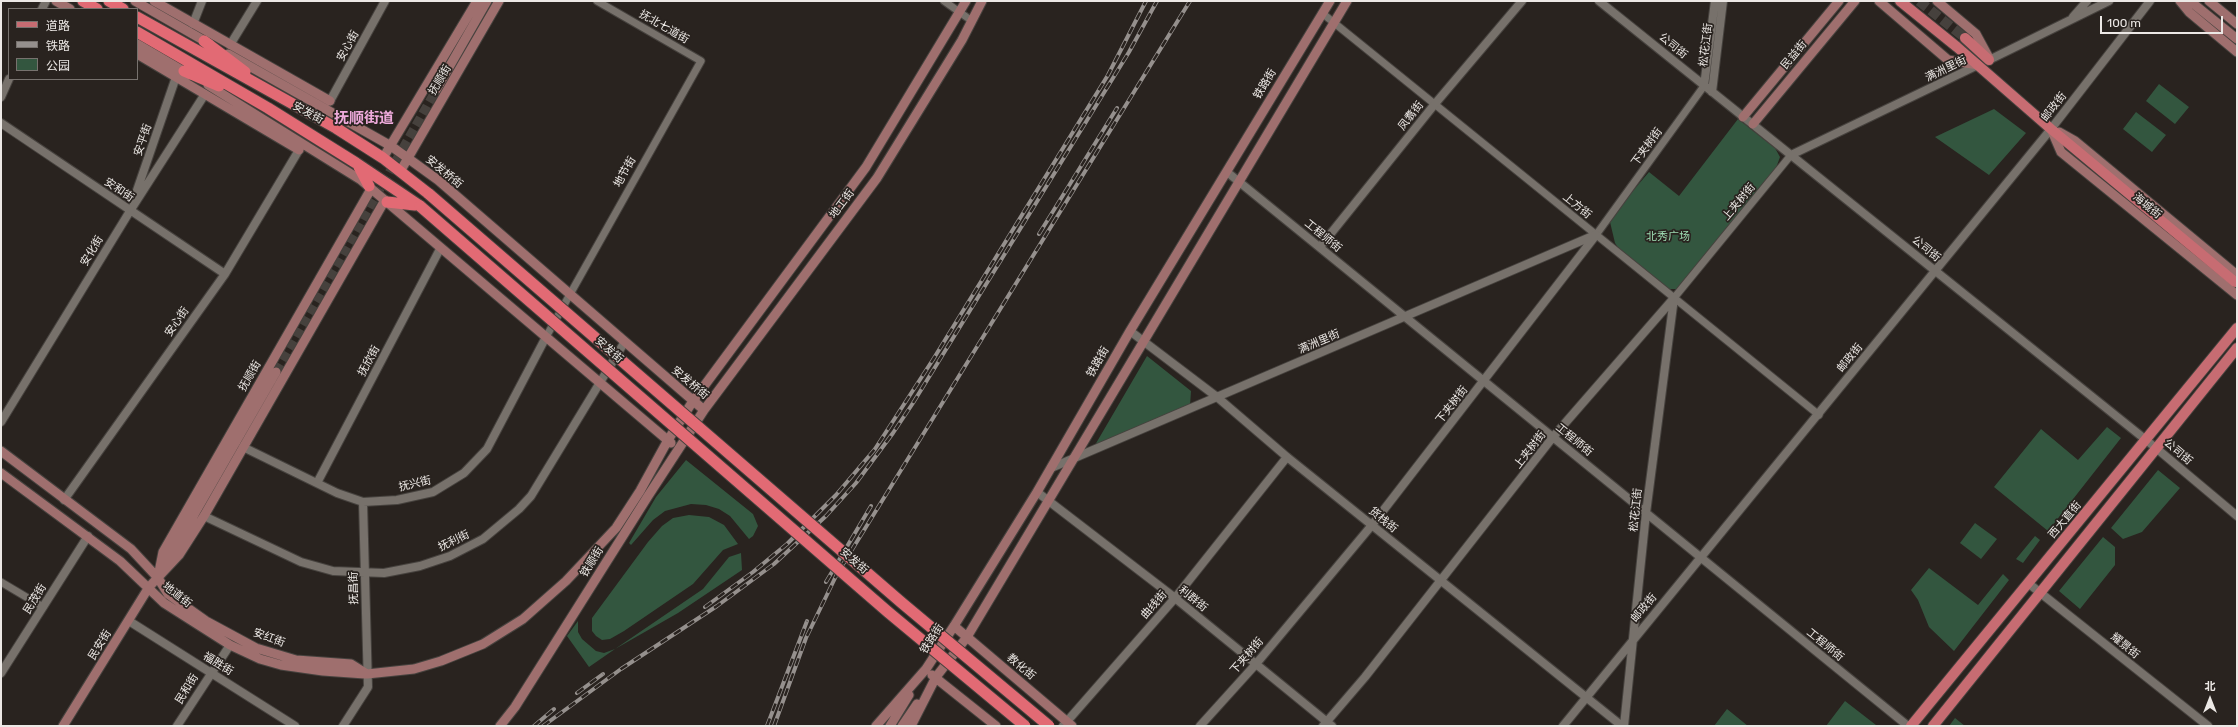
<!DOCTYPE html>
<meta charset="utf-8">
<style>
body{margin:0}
#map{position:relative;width:2238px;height:727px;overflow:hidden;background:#29231f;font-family:Rubik,"Noto Sans SC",sans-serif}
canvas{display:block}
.frame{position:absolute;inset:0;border:2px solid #ece8e5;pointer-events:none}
.legend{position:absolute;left:8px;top:8px;width:130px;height:72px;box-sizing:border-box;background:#29231f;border:1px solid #77726e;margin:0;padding:5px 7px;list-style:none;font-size:12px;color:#ece8e5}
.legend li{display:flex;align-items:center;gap:8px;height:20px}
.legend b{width:20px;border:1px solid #77726e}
.north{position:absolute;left:2190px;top:679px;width:40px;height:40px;-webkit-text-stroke:3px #29231f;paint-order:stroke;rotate:0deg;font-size:11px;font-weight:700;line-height:16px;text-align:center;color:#ece8e5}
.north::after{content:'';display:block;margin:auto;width:14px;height:18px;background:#ece8e5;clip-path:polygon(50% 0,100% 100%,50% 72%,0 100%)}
.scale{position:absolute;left:2100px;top:16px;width:123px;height:18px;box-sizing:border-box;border:2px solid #ece8e5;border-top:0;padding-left:5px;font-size:12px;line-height:14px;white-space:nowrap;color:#ece8e5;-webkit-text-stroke:3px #29231f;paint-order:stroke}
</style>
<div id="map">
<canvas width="2238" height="727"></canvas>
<div class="frame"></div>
<ul class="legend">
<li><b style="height:5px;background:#c76c72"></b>道路</li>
<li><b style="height:5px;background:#95908d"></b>铁路</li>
<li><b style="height:11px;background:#33563f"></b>公园</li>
</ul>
<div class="north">北</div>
<div class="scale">100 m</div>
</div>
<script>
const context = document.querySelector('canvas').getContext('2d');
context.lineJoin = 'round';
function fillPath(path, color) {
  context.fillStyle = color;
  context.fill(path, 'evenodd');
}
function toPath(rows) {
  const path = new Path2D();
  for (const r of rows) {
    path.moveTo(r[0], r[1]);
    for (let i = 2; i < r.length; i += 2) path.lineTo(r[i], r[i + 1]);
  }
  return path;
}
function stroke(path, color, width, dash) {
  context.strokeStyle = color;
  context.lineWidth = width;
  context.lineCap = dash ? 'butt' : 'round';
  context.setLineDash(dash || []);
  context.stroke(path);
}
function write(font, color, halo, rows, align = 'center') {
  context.font = font + ' Rubik,"Noto Sans SC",sans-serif';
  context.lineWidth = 3.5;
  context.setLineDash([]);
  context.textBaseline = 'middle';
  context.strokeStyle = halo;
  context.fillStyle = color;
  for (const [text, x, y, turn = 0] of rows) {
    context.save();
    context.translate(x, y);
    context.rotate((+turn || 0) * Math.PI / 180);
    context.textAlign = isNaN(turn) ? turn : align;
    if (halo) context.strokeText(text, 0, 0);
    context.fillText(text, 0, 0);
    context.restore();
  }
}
const green = toPath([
 [2159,84,2189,107,2175,124,2146,101],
 [1994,109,2026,133,1989,175,1935,137],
 [2136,112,2166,135,2152,152,2123,129],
 [1738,119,1775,148,1780,157,1776,168,1683,283,1677,289,1667,289,1621,252,1615,243,1610,222,1614,213,1649,172,1679,196],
 [1147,356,1191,391,1190,406,1095,445],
 [2107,427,2121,438,2048,531,1994,487,2041,429,2078,460],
 [686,460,753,514,758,526,753,536,749,539,730,516,719,509,706,505,691,504,665,511,653,520,631,545,629,543,656,497],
 [2158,470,2180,488,2142,532,2123,539,2111,528],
 [689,515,709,517,724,525,738,544,723,550,693,584,624,631,610,639,602,640,596,636,592,631,592,618,648,542,662,526,673,518],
 [1975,523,1997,539,1981,559,1960,543],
 [2035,536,2040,540,2023,563,2016,559],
 [2103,537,2115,547,2115,565,2080,609,2059,591],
 [741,553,742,570,678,613,615,649,589,667,567,636,578,621,578,632,582,639,596,651,604,653,615,649,703,589,729,557],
 [1929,568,1978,605,2003,574,2009,580,1954,651,1929,627,1918,600,1911,590],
 [1845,701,1876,725,1875,726,1826,726],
 [1727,709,1748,726,1714,726],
 [1955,718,1965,726,1949,726]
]);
const secondaryTunnel = toPath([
 [276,372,436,90]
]);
const primaryTunnel = toPath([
 [1919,1,1965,38]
]);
const minor = toPath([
 [944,1,972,21],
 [1322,13,1819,415],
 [1596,235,1704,86],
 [1674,298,1791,155],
 [546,337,701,61,597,1],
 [1,582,43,607]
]);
const tertiary = toPath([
 [1599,1,2156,448,2237,516],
 [42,9,46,1],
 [2073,17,2087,1],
 [193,24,202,1],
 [230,45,257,1],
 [1989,60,2109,1],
 [1704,86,1715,1],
 [1712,92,1723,1],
 [1,97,9,79],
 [330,101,385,1],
 [1,123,225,274],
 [1791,155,1978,65],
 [1227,172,1908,726],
 [134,199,176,77],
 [1320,247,1434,105,1522,1],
 [1130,331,1217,397,1287,457,1622,726],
 [1,422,130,211,205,94],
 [243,447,337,493,363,502,397,500,433,492,464,473,487,449,546,337],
 [1051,468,1595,235],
 [317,483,440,249],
 [1037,492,1175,598,1332,726],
 [64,500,225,274,299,150],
 [204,516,301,562,333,571,384,573,420,566,450,556,483,539,519,509,531,496,624,343],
 [2028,583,2208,726],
 [129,621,295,726],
 [1,673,88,536],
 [177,726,230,645],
 [343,726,368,687,363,502],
 [1063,726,1175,598,1287,457],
 [1200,726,1256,664,1372,525,1596,235],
 [1323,726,1365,677,1553,437,1674,298],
 [1563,726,2051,129,2150,1],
 [1624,726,1646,513,1674,298]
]);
const secondary = toPath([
 [56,1,70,9],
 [135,1,210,44],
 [154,1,330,101],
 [1879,1,1948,60,1978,65],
 [1937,1,1976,34,1989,58],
 [2180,1,2189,12,2237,52],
 [2190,1,2237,39],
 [2209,1,2237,24],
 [137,44,190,75],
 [137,54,299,150],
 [228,54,391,146,438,180,704,410],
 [208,85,361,180,671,443],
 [436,90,487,1],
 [1743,117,1839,1],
 [1753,124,1855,1],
 [2051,129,2061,152,2237,295],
 [2059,132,2075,141,2237,275],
 [383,158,477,1],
 [401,170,499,1],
 [1,451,131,549,158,578,168,594,206,621,256,648,296,660,351,664,367,674,414,669,441,661,483,644,523,619,566,581,616,528,640,491,668,440,693,401,866,167,966,1],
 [1,473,120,561,164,603,230,645,260,659,281,665,323,671,365,674],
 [165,565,276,372],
 [158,577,163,552,371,189],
 [954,626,1072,726],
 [932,675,996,726],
 [63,726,149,587,179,555,204,516,385,200],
 [500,726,515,707,648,496,704,410,877,178,962,40,982,1],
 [876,726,926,669,954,626,1037,492,1130,331,1330,1],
 [890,726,909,695],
 [902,726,917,704],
 [911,726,936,677,967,637,1347,1]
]);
const primary = toPath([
 [1900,1,1957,47,2051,129,2235,282],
 [1965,38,1989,60],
 [1911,726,2237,328],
 [1933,726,2237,348]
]);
const trunk = toPath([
 [83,1,97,9],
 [109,1,123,9],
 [137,17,336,128,383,158,429,194],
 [137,32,268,108,356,163,420,206],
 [204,41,245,72],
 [184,71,219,86],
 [359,167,369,186],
 [387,202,415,205]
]);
const rail = toPath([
 [1039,234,1117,108],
 [826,582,871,506],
 [705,607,753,572,787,544,836,495,875,449,934,358,1108,75,1146,1],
 [577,693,603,674],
 [534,726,554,709],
 [543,726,621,669,717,606,774,564,826,516,856,483,893,433,913,403,1129,52,1157,1],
 [767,726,807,621],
 [774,726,806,638,837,574,1190,1]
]);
const trunkBridge = toPath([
 [429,194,902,603,1049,726],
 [420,206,888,612,1025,726]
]);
const streetNames = [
 ["抚北七道街",664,27,30],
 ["松花江街",1706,45,-83],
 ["安心街",348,46,-61],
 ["公司街",1673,46,39],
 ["民益街",1794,55,-50],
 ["满洲里街",1946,69,-26],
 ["抚顺街",440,80,-59],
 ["铁路街",1265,84,-59],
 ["邮政街",2054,107,-52],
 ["安发街",308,113,28],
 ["凤翥街",1411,116,-52],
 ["安平街",143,140,-71],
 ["下夹树街",1647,147,-54],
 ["安发桥街",444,172,39],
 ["地节街",625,172,-61],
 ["安和街",119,190,34],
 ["上夹树街",1739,202,-50],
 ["地工街",842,204,-53],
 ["上方街",1577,206,39],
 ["海城街",2147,206,39],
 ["工程师街",1323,236,39],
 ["公司街",1926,249,39],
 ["安化街",92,251,-59],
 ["安心街",177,322,-55],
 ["满洲里街",1319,342,-23],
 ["安发街",609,350,41],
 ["邮政街",1850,358,-51],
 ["抚欣街",369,361,-62],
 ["铁路街",1098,362,-60],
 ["抚顺街",250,376,-60],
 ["安发桥街",690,383,40],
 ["下夹树街",1452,405,-52],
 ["工程师街",1574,440,39],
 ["上夹树街",1530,450,-52],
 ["公司街",2178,452,40],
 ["抚兴街",415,484,-13],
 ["松花江街",1636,510,-84],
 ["货栈街",1383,520,39],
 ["西大直街",2065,520,-50],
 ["抚利街",454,541,-26],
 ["安发街",854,561,41],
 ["铁顺街",592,562,-58],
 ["抚昌街",354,588,-91],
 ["地道街",177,595,38],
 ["民茂街",35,599,-58],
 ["利群街",1193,599,39],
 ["曲线街",1154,605,-49],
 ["邮政街",1644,608,-50],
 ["安红街",269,638,20],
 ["铁路街",932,639,-57],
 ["民安街",100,645,-58],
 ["工程师街",1825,645,39],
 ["耀景街",2125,646,39],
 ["下夹树街",1247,656,-49],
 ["福胜街",218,664,32],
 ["教化街",1021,667,40],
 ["民和街",187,689,-58]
];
const parkNames = [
 ["北秀广场",1668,237]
];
const districtNames = [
 ["抚顺街道",364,119]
];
fillPath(green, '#33563f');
stroke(secondaryTunnel, '#46413d', 9, [9, 4.5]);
stroke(primaryTunnel, '#46413d', 10, [10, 5]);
stroke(minor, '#46423e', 9);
stroke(tertiary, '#46423e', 10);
stroke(secondary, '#46423e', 11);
stroke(primary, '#46423e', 12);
stroke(trunk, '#46423e', 13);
stroke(minor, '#77716b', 7);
stroke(tertiary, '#77716b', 8);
stroke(secondary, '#9f6f6e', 9);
stroke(primary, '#c76c72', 10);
stroke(trunk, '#e26a74', 11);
stroke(rail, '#95908d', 4);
stroke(rail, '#29231f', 2.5, [8]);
stroke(trunkBridge, '#46423e', 13, []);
stroke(trunkBridge, '#e26a74', 11);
write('11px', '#ece8e5', '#29231f', streetNames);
write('11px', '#9edcb2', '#29231f', parkNames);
write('bold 15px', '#efabdc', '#29231f', districtNames);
</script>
